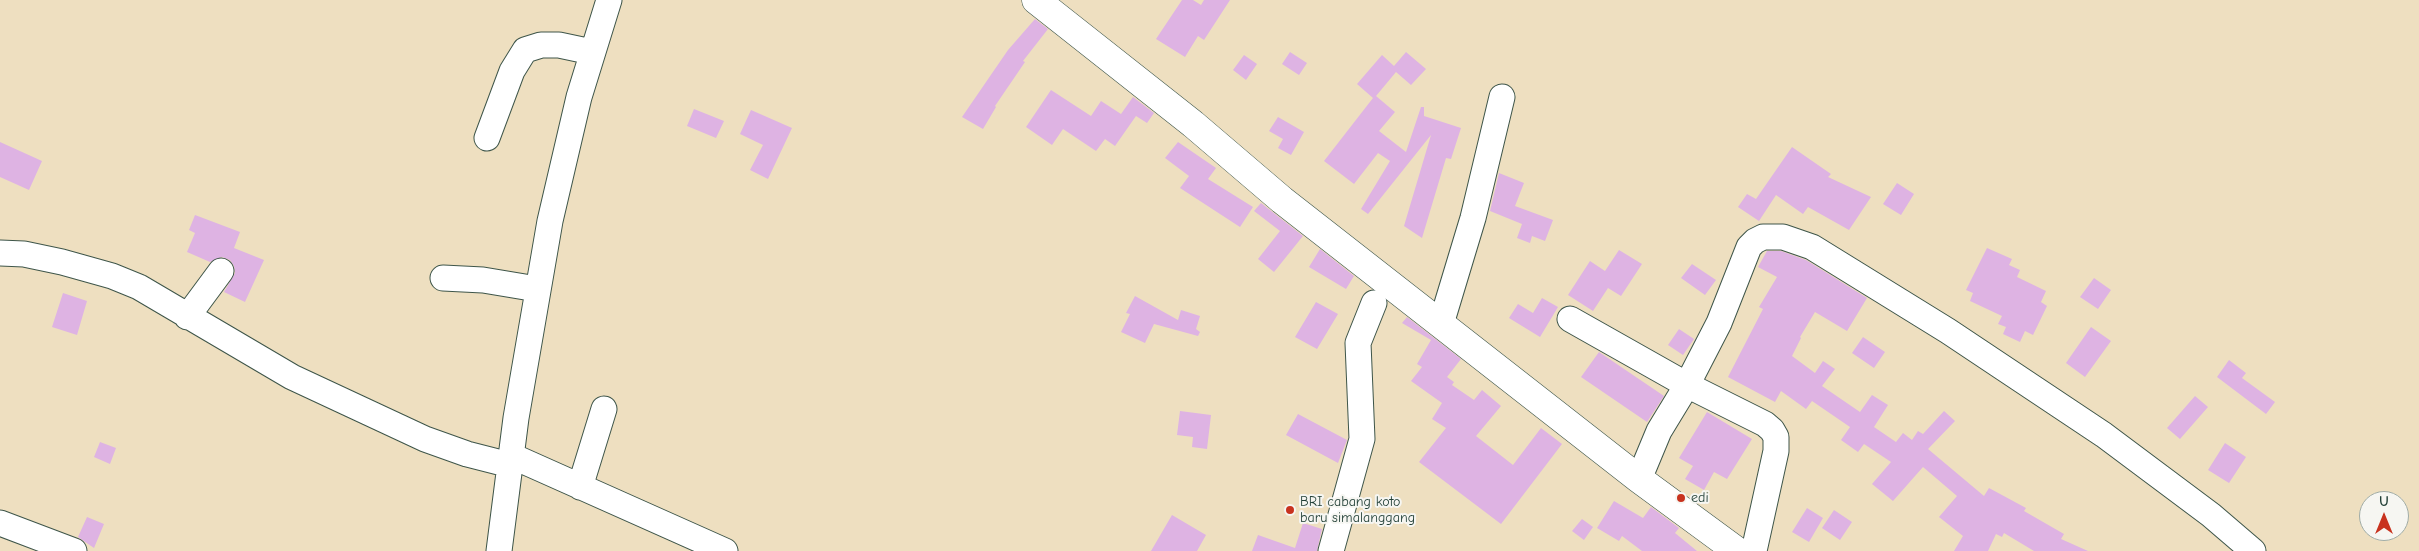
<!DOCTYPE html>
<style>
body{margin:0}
#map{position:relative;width:2419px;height:551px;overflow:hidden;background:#eedfc0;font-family:"Comic Neue",sans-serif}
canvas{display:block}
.north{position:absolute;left:2359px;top:491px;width:50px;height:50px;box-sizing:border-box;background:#f6f6f2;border:1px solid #a0aca6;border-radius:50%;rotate:0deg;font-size:14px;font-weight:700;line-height:20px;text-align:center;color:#1f3d34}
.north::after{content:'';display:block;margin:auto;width:18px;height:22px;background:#c8321e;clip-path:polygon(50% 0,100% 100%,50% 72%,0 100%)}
</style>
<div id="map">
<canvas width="2419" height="551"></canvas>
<div class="north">U</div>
</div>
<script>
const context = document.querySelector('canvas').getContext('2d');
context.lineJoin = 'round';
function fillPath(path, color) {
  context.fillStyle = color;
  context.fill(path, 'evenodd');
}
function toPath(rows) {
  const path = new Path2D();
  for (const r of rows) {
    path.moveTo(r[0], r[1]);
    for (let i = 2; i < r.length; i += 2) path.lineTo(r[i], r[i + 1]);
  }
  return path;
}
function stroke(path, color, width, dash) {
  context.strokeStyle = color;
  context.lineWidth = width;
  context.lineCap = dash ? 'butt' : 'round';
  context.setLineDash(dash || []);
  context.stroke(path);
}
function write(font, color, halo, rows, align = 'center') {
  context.font = font + ' "Comic Neue",sans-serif';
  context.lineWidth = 4;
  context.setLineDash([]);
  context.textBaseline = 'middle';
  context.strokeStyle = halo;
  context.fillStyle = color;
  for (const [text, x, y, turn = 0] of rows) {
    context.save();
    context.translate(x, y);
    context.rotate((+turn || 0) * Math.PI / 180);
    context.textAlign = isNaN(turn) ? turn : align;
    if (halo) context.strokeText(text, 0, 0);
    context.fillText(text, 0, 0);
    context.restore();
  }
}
const building = toPath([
 [1182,0,1193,0,1201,5,1204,0,1230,0,1204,40,1198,36,1185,57,1156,39],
 [1035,19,1048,29,1023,61,1025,62,995,106,996,107,983,129,962,117,1008,50],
 [1290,52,1307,63,1299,75,1282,64],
 [1406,52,1426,69,1411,85,1396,72,1376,96,1395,112,1379,131,1406,152,1421,107,1424,107,1424,116,1461,128,1451,159,1446,158,1422,238,1404,226,1431,135,1368,214,1361,209,1390,161,1378,153,1354,184,1324,161,1373,98,1357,84,1382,55,1394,66],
 [1244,55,1257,64,1246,80,1233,70],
 [1051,90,1091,116,1101,101,1121,114,1133,97,1154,113,1147,123,1136,116,1115,146,1105,139,1096,151,1063,129,1052,145,1026,127],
 [694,109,724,121,716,138,687,126],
 [751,110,792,128,768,179,750,170,763,145,740,134],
 [1278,117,1304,132,1291,155,1278,148,1283,139,1269,131],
 [0,142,42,161,29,190,0,177],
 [1178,142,1216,168,1208,179,1253,207,1240,227,1180,188,1189,176,1165,158],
 [1792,147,1831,174,1828,177,1871,197,1849,230,1808,207,1803,214,1776,195,1759,221,1738,207,1747,194,1756,199],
 [1499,173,1524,183,1515,206,1553,220,1545,241,1532,236,1530,243,1517,238,1522,224,1490,211],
 [1897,183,1914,194,1901,215,1883,204],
 [1261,203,1303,236,1274,272,1258,259,1280,231,1254,211],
 [195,215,240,232,234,248,264,260,245,302,224,292,235,273,234,266,230,260,222,257,210,262,187,252,195,233,189,230],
 [1987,248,2012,259,2009,265,2020,270,2017,277,2046,291,2041,302,2047,306,2033,335,2025,331,2020,342,2003,334,2006,327,1998,324,2002,316,1970,301,1973,293,1966,290],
 [1320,249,1354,276,1346,289,1309,267],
 [1619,250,1642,264,1621,296,1608,288,1593,311,1568,295,1590,261,1605,271],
 [1767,251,1781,251,1806,260,1867,298,1847,331,1815,312,1800,337,1801,338,1792,356,1815,373,1823,361,1835,369,1822,386,1860,412,1872,395,1888,405,1874,427,1896,442,1903,433,1912,440,1918,431,1923,434,1944,411,1955,421,1928,449,1984,496,1989,488,2026,508,2024,511,2064,534,2061,539,2088,551,2034,551,2004,533,2002,537,1996,534,1988,551,1954,551,1963,536,1939,517,1957,496,1923,467,1893,501,1872,484,1891,462,1864,444,1858,452,1841,440,1850,427,1812,401,1806,409,1781,391,1775,402,1728,377,1763,309,1759,307,1777,277,1758,267],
 [1692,264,1716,280,1705,295,1681,278],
 [2094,278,2111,290,2098,309,2080,297],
 [63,293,87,301,77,335,52,327],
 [1135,296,1178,320,1181,310,1200,316,1196,329,1200,332,1198,336,1154,324,1145,343,1121,332,1130,314,1126,313],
 [1542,298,1558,307,1540,337,1509,318,1518,304,1533,313],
 [1316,302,1338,314,1317,349,1295,337],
 [1407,317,1461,359,1447,377,1454,382,1452,385,1474,400,1482,390,1501,406,1476,436,1513,465,1541,428,1562,444,1501,524,1419,462,1446,428,1432,419,1442,403,1411,381,1422,367,1417,364,1431,340,1402,323],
 [2091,327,2111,341,2085,377,2066,363],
 [1679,329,1694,339,1683,355,1668,345],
 [1863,337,1885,352,1874,368,1852,353],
 [1599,352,1664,396,1647,422,1581,377],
 [2229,360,2246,373,2242,378,2275,402,2266,414,2217,377],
 [2195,396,2208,407,2180,439,2167,428],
 [1180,411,1211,415,1207,449,1192,447,1193,437,1177,435],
 [1707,412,1752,439,1727,479,1714,472,1704,490,1685,479,1693,466,1679,458],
 [1298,414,1347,440,1338,463,1286,435],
 [100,442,116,448,110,464,94,457],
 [2225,443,2246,457,2229,483,2208,470],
 [1614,501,1643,518,1651,507,1679,528,1675,533,1697,551,1642,551,1622,536,1619,541,1597,528],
 [1807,508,1823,518,1809,542,1792,532],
 [1834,510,1852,522,1840,540,1822,528],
 [1172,515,1206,535,1197,551,1151,551],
 [87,517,104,524,94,548,78,537],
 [1582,519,1593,527,1584,540,1572,531],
 [1303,523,1322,529,1317,551,1252,551,1258,535,1295,548]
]);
const minor = toPath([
 [487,138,512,71,525,50,541,45,559,45,592,52],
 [0,253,24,254,62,262,112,276,139,287,292,377,425,439,467,454,510,465],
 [443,278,483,280,537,289],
 [187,317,221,271],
 [1570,319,1687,385,1765,424,1772,430,1776,437,1776,451,1754,551],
 [1441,324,1473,218,1502,97],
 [512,456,725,551],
 [1639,479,1659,431,1687,385,1719,323,1749,247,1755,241,1763,237,1783,237,1812,247,1948,331,2104,435,2211,515,2253,551],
 [580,487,604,409],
 [0,523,74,551],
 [499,551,516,418,550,221,579,97,609,0],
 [1331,551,1362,439,1358,343,1374,303]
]);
const major = toPath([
 [1036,0,1193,124,1282,200,1639,479,1737,551]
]);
const markers = [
 [1681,498,5,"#c8321e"],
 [1290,510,5,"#c8321e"]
];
const poiNames = [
 ["edi",1691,498],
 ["BRI cabang koto",1300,502],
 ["baru simalanggang",1300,518]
];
fillPath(building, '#deb3e3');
stroke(minor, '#3e5549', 27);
stroke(major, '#3e5549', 29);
stroke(minor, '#fff', 25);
stroke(major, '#fff', 28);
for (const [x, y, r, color] of markers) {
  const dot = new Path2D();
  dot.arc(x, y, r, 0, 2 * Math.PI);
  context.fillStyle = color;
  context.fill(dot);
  stroke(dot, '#f6f6f2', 2);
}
write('14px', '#1f3d34', '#f6f6f2', poiNames, 'left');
</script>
